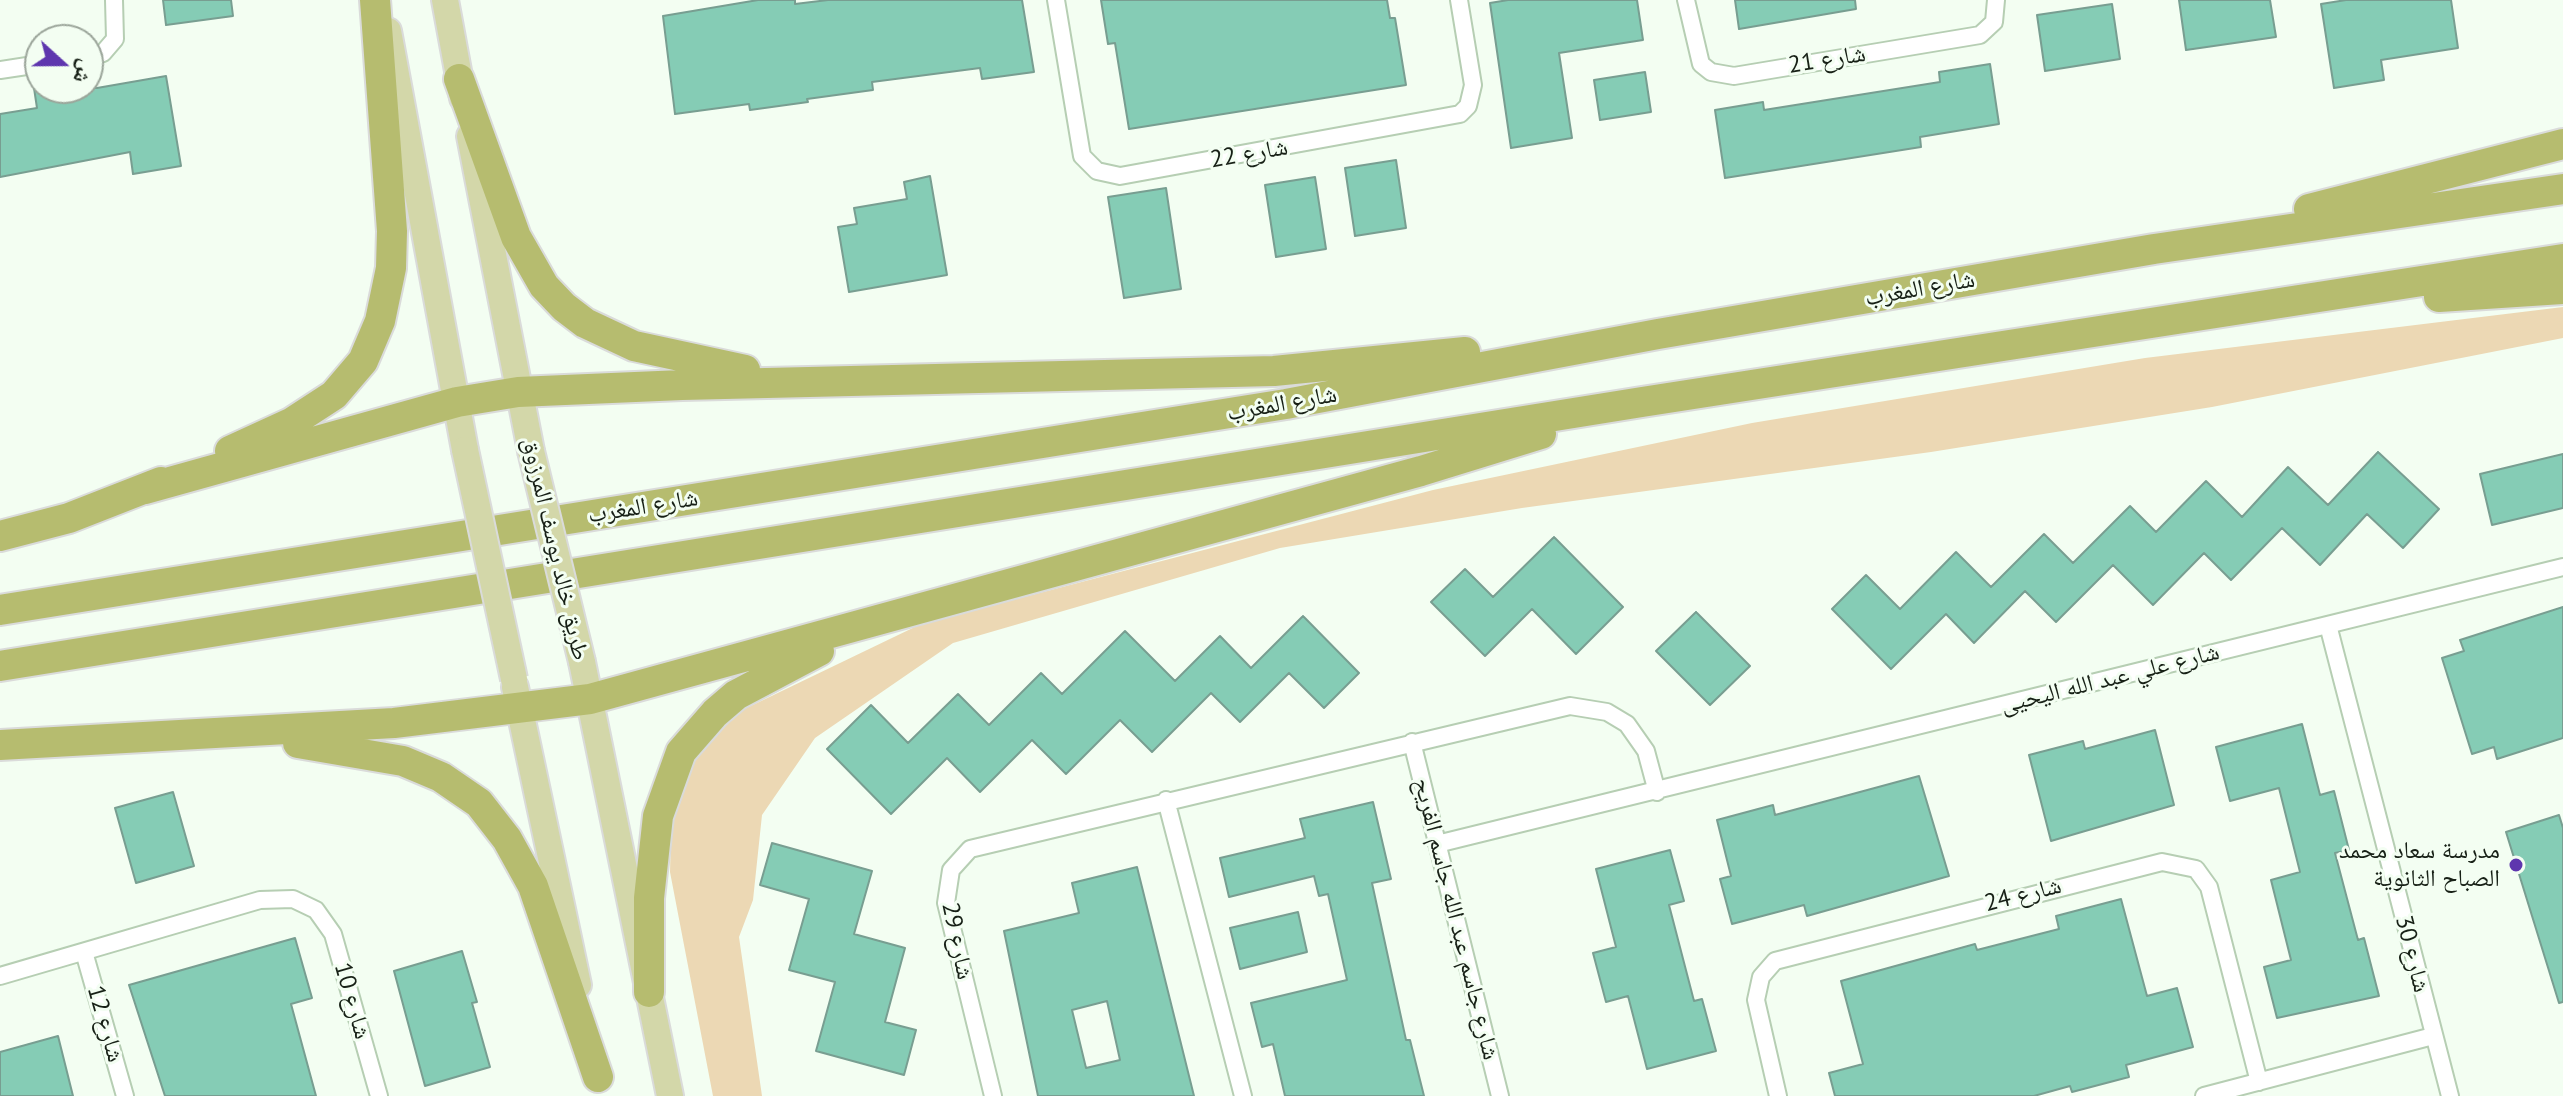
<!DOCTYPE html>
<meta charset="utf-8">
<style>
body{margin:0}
#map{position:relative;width:2563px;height:1096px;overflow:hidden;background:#f3fef2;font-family:"PT Sans","Noto Naskh Arabic",sans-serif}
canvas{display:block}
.north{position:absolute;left:24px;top:24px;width:80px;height:80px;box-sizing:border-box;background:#f3fef2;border:2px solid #9ba59a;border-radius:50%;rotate:111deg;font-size:22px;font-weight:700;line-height:32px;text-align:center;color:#172016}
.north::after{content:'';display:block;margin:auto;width:28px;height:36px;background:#5e36ae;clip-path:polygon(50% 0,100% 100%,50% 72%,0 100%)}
</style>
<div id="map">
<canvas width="2563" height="1096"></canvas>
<div class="north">ش</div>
</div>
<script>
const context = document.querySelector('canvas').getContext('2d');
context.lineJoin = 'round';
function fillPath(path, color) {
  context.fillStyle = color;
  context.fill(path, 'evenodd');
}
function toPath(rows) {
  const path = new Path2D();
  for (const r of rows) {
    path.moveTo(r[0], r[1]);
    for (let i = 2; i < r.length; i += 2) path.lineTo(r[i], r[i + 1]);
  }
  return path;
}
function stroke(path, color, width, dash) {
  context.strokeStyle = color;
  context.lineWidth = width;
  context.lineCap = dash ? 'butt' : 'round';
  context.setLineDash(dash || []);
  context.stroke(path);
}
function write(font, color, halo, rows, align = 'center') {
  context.font = font + ' "PT Sans","Noto Naskh Arabic",sans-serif';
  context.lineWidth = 6;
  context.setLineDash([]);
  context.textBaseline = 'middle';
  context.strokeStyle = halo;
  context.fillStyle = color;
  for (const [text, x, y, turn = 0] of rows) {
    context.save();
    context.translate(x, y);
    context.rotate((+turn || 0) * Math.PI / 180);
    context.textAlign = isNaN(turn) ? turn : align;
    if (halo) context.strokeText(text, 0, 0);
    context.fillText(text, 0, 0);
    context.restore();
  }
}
const green = toPath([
 [2563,307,2563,338,2212,407,1931,452,1522,508,1280,548,953,643,815,738,762,815,753,900,739,937,762,1096,713,1096,670,872,672,793,705,728,921,624,1433,490,1752,423,2145,358]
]);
const building = toPath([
 [163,0,231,0,233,16,166,25,163,0],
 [758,0,795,0,795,4,828,0,1022,0,1034,72,982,79,980,68,872,82,873,90,807,99,808,102,750,110,749,104,675,114,663,16,758,0],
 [1101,0,1387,0,1390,18,1395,18,1406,85,1129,129,1115,43,1108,44,1101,0],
 [1508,0,1637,0,1643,40,1559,53,1572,138,1511,148,1490,3,1508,0],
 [1735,0,1855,0,1856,9,1739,29,1735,0],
 [2179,0,2270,0,2276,37,2186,50,2179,0],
 [2346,0,2451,0,2458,48,2381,60,2384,80,2334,88,2321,4,2346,0],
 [2112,4,2120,59,2045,71,2037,15,2112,4],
 [1990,64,1999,124,1920,137,1921,147,1725,178,1715,110,1763,102,1764,110,1940,82,1939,72,1990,64],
 [1645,72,1651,112,1600,120,1594,80,1645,72],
 [166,76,181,166,133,174,130,152,0,177,0,114,37,108,34,88,97,88,166,76],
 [1396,160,1406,228,1355,236,1345,168,1396,160],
 [930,176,947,275,849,292,838,227,857,224,854,208,907,199,904,182,930,176],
 [1315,177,1326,249,1276,257,1265,185,1315,177],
 [1166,188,1181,289,1124,298,1108,197,1166,188],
 [2378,452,2439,509,2403,548,2367,514,2320,565,2282,528,2231,580,2204,553,2153,605,2113,565,2056,622,2025,591,1974,643,1946,614,1891,669,1832,609,1866,575,1900,609,1956,552,1991,587,2044,534,2073,563,2130,506,2156,532,2206,481,2242,517,2288,467,2328,505,2378,452],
 [2563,454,2563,508,2492,525,2480,474,2563,454],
 [1554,537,1623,607,1576,654,1532,609,1485,656,1431,602,1465,569,1493,597,1554,537],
 [2563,607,2563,738,2497,759,2494,747,2472,754,2442,658,2464,651,2460,640,2563,607],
 [1696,612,1750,666,1710,705,1656,651,1696,612],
 [1303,616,1359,673,1324,708,1289,673,1240,722,1211,693,1152,752,1120,720,1066,774,1032,740,980,792,947,758,891,814,827,749,871,705,908,743,958,694,989,725,1041,673,1062,694,1125,631,1175,681,1220,636,1251,668,1303,616],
 [2302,724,2320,795,2334,791,2349,850,2335,853,2358,940,2364,938,2379,996,2277,1018,2264,967,2291,960,2271,880,2300,872,2279,788,2230,801,2216,747,2302,724],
 [2155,730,2174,805,2051,841,2029,755,2083,741,2085,749,2155,730],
 [1919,776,1949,876,1807,916,1804,905,1732,924,1720,879,1731,876,1717,820,1773,805,1775,815,1919,776],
 [173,792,194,866,136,883,115,808,173,792],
 [1373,802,1391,879,1372,883,1406,1040,1410,1040,1424,1096,1285,1096,1273,1044,1262,1047,1251,1003,1347,980,1328,894,1319,896,1314,876,1229,897,1220,858,1305,838,1300,819,1373,802],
 [2559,815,2563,828,2563,1002,2559,1003,2506,832,2559,815],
 [772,843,872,871,854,934,905,948,885,1022,916,1030,904,1075,816,1051,835,982,789,970,809,899,760,885,772,843],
 [1670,850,1684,901,1669,905,1694,1001,1702,999,1716,1051,1647,1069,1628,996,1606,1002,1593,953,1616,947,1596,869,1670,850],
 [1137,867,1194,1096,1038,1096,1004,931,1079,913,1072,883,1137,867],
 [1107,1001,1120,1060,1086,1068,1072,1010,1107,1001],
 [2121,899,2147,996,2177,988,2193,1047,2126,1065,2129,1077,2072,1092,2070,1086,2034,1096,1835,1096,1829,1073,1863,1064,1841,981,1975,944,1977,950,2059,929,2056,916,2121,899],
 [1298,912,1307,952,1240,969,1230,928,1298,912],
 [295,938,312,998,291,1004,316,1096,165,1096,129,985,295,938],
 [462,951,477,1002,472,1003,490,1067,425,1086,394,971,462,951],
 [58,1036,73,1096,0,1096,0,1052,58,1036]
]);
const minor = toPath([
 [1056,0,1082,156,1097,171,1120,176,1460,114,1468,106,1473,85,1459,0],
 [1686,0,1701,64,1711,72,1734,76,1980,35,1994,22,1996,0],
 [88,57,103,53,115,39,114,0],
 [0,70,40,64],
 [2328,625,2450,1096],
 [1412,742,1500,1096],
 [1166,800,1243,1096],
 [1437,844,2563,567],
 [84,952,125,1096],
 [0,976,260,900,293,899,316,910,333,934,379,1096],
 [993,1096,946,903,951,870,970,849,1570,706,1607,712,1627,724,1646,751,1657,792],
 [1778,1096,1756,1000,1761,977,1775,961,2162,862,2196,869,2209,887,2259,1082],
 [2204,1096,2433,1036]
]);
const primary = toPath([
 [445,0,463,98],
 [388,31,465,450],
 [470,136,531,451],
 [582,662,670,1096],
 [515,687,578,985]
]);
const motorway = toPath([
 [459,79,516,237,544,286,564,307,585,323,634,346,745,370],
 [2309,209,2563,144],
 [2439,297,2563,289],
 [230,451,291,423,334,395,363,361,380,321,391,268,392,231,375,0],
 [145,489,457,402,518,392,682,385,1274,371,1465,352],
 [0,536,69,518,161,482],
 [0,610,1286,404,1658,334,2154,249,2563,189],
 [0,666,1642,402,2563,259],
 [298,743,403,761,441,777,479,803,507,839,533,886,598,1077],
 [0,745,394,723,590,699,1421,471,1541,434],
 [649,992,649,898,658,816,681,752,715,713,736,695,819,651]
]);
const primaryBridge = toPath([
 [465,450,514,679],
 [531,451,582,662]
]);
const markers = [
 [2516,865,8,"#5e36ae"]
];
const streetNames = [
 ["شارع 21",1827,60,-9],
 ["شارع 22",1249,154,-10],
 ["شارع المغرب",1920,289,-10],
 ["شارع المغرب",1282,404,-10],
 ["شارع المغرب",643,507,-9],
 ["طريق خالد يوسف المرزوق",555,549,77],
 ["شارع علي عبد الله اليحيى",2110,679,-14],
 ["شارع 24",2023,895,-14],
 ["شارع جاسم عبد الله جاسم الفريح",1456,919,76],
 ["شارع 29",957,941,78],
 ["شارع 30",2412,954,76],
 ["شارع 10",352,1001,74],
 ["شارع 12",105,1024,74]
];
const poiNames = [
 ["مدرسة سعاد محمد",2500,851],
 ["الصباح الثانوية",2500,879]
];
fillPath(green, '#ecd8b4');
fillPath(building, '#85ccb5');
stroke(building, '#789e91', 2);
stroke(minor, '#b6ceb3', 20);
stroke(primary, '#dadbda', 30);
stroke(motorway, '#dadbda', 34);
stroke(minor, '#fff', 16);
stroke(primary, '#d3d7a9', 26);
stroke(motorway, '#b6bc6f', 30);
stroke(primaryBridge, '#dadbda', 30, []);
stroke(primaryBridge, '#d3d7a9', 26);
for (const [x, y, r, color] of markers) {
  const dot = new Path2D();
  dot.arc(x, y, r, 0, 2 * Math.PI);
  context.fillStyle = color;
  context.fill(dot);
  stroke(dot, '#f3fef2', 3);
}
write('24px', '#172016', '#f3fef2', streetNames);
write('24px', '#172016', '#f3fef2', poiNames, 'right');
</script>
